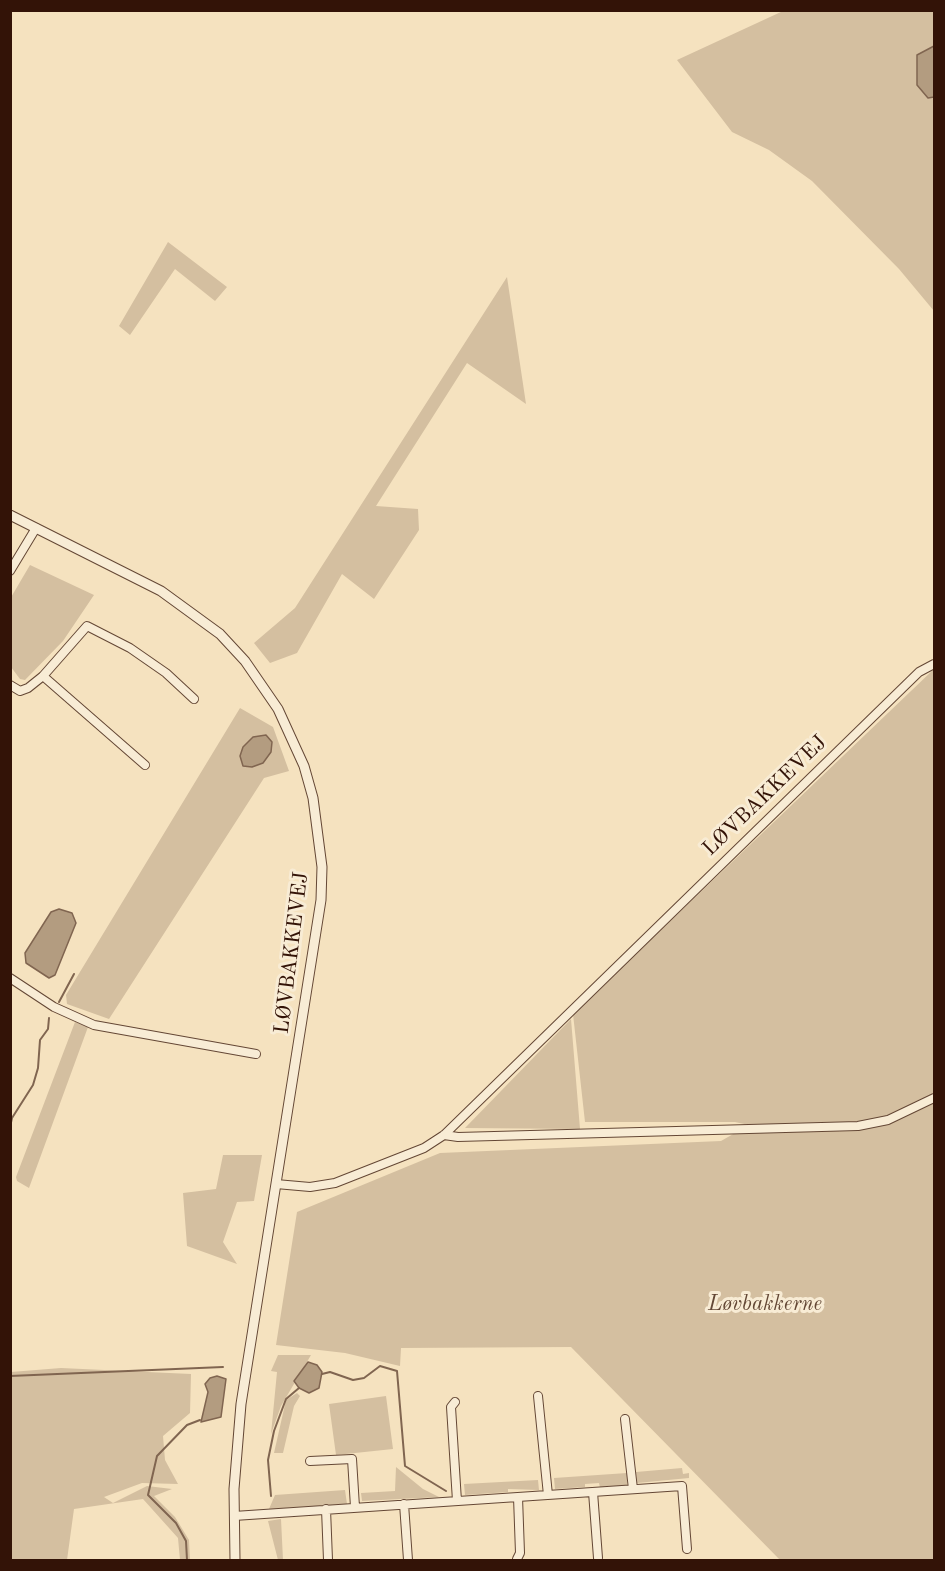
<!DOCTYPE html>
<meta charset="utf-8">
<style>
body{margin:0}
#map{position:relative;width:945px;height:1571px;overflow:hidden;background:#f5e2bf;font-family:"Old Standard TT",serif}
canvas{display:block}
.frame{position:absolute;inset:0;border:12px solid #331307;pointer-events:none}
</style>
<div id="map">
<canvas width="945" height="1571"></canvas>
<div class="frame"></div>
</div>
<script>
const context = document.querySelector('canvas').getContext('2d');
context.lineJoin = 'round';
function fillPath(path, color) {
  context.fillStyle = color;
  context.fill(path, 'evenodd');
}
function toPath(rows) {
  const path = new Path2D();
  for (const r of rows) {
    path.moveTo(r[0], r[1]);
    for (let i = 2; i < r.length; i += 2) path.lineTo(r[i], r[i + 1]);
  }
  return path;
}
function stroke(path, color, width, dash) {
  context.strokeStyle = color;
  context.lineWidth = width;
  context.lineCap = dash ? 'butt' : 'round';
  context.setLineDash(dash || []);
  context.stroke(path);
}
function write(font, color, halo, rows, align = 'center') {
  context.font = font + ' "Old Standard TT",serif';
  context.lineWidth = 6;
  context.setLineDash([]);
  context.textBaseline = 'middle';
  context.strokeStyle = halo;
  context.fillStyle = color;
  for (const [text, x, y, turn = 0] of rows) {
    context.save();
    context.translate(x, y);
    context.rotate((+turn || 0) * Math.PI / 180);
    context.textAlign = isNaN(turn) ? turn : align;
    if (halo) context.strokeText(text, 0, 0);
    context.fillText(text, 0, 0);
    context.restore();
  }
}
const green = toPath([
 [783,11,934,11,934,46,918,55,928,98,934,97,934,311,899,269,812,181,769,150,732,132,677,60],
 [168,242,227,287,215,301,175,269,130,335,119,326],
 [507,277,526,404,467,363,376,506,418,509,419,530,374,599,342,574,297,653,270,663,254,643,295,608],
 [30,565,94,595,63,641,25,680,20,679,11,667,10,599],
 [934,669,934,1560,780,1560,571,1347,401,1348,400,1366,345,1353,276,1345,297,1212,440,1153,721,1141,749,1125,735,1122,585,1122,573,1014],
 [240,708,273,727,289,771,264,778,109,1019,67,1004,66,995],
 [571,1019,580,1129,465,1128],
 [75,1022,88,1027,29,1188,17,1181,16,1177],
 [223,1155,262,1155,254,1201,237,1202,223,1242,237,1264,187,1246,183,1193,216,1189],
 [278,1355,311,1355,281,1406,271,1434,277,1372,271,1371],
 [61,1368,191,1374,190,1413,163,1436,165,1460,178,1484,142,1483,104,1497,113,1503,147,1486,172,1489,154,1496,175,1517,189,1540,190,1560,180,1560,178,1538,143,1499,74,1509,67,1560,11,1560,11,1372],
 [297,1393,300,1396,294,1406,283,1453,274,1453,286,1400],
 [386,1396,393,1449,336,1455,329,1404],
 [396,1467,423,1489,439,1497,362,1501,361,1493,395,1491],
 [682,1468,683,1474,689,1473,689,1478,637,1483,636,1472],
 [627,1473,627,1486,600,1488,599,1483,585,1484,585,1487,555,1489,554,1478],
 [538,1480,539,1490,508,1489,508,1492,465,1495,464,1484],
 [345,1490,347,1504,269,1509,275,1495],
 [281,1519,283,1560,278,1560,268,1521]
]);
const water = toPath([
 [934,46,934,97,928,98,917,85,917,55,934,46],
 [266,735,272,742,271,752,263,763,252,767,243,766,240,756,243,747,253,737,266,735],
 [59,909,72,913,76,923,55,975,49,978,26,963,25,953,51,912,59,909],
 [308,1362,317,1365,322,1372,319,1388,309,1393,299,1388,294,1381,308,1362],
 [217,1376,226,1379,221,1417,201,1422,208,1392,205,1384,210,1378,217,1376]
]);
const stream = toPath([
 [59,1002,74,974],
 [10,1127,12,1118,33,1085,38,1068,40,1040,48,1029,49,1018],
 [10,1132,10,1141],
 [322,1374,330,1372,353,1380,364,1378,380,1366,397,1371,405,1466,446,1491],
 [10,1376,223,1367],
 [271,1496,268,1460,274,1431,286,1399,299,1388],
 [187,1560,186,1541,176,1523,148,1495,157,1456,187,1425,200,1420]
]);
const minor = toPath([
 [10,571,36,528],
 [43,676,145,765],
 [10,685,20,691,28,688,43,676,87,626,130,648,166,673,194,699],
 [10,978,54,1007,94,1025,256,1054],
 [444,1135,458,1137,858,1126,888,1120,934,1098],
 [276,1184,310,1187,335,1183,424,1148,444,1135,919,672,934,664],
 [538,1396,548,1495],
 [455,1402,451,1407,457,1501],
 [625,1419,633,1489],
 [310,1461,352,1459,355,1507],
 [593,1492,598,1558],
 [404,1504,408,1560],
 [326,1509,328,1560],
 [234,1516,682,1486,687,1549],
 [517,1559,520,1553,518,1497]
]);
const tertiary = toPath([
 [10,515,161,591,220,634,245,661,278,709,304,766,313,798,322,867,321,900,241,1404,234,1489,235,1560]
]);
const streetNames = [
 ["LØVBAKKEVEJ",765,796,-44],
 ["LØVBAKKEVEJ",292,953,-83]
];
const parkNames = [
 ["Løvbakkerne",765,1304]
];
fillPath(green, '#d4bfa0');
fillPath(water, '#b39c80');
stroke(water, '#806550', 1.5);
stroke(stream, '#806550', 2);
stroke(minor, '#644735', 10);
stroke(tertiary, '#644735', 11);
stroke(minor, '#f8ecd5', 8);
stroke(tertiary, '#f8ecd5', 9);
write('21px', '#331307', '#f8ecd5', streetNames);
write('italic 21px', '#634735', '#f8ecd5', parkNames);
</script>
